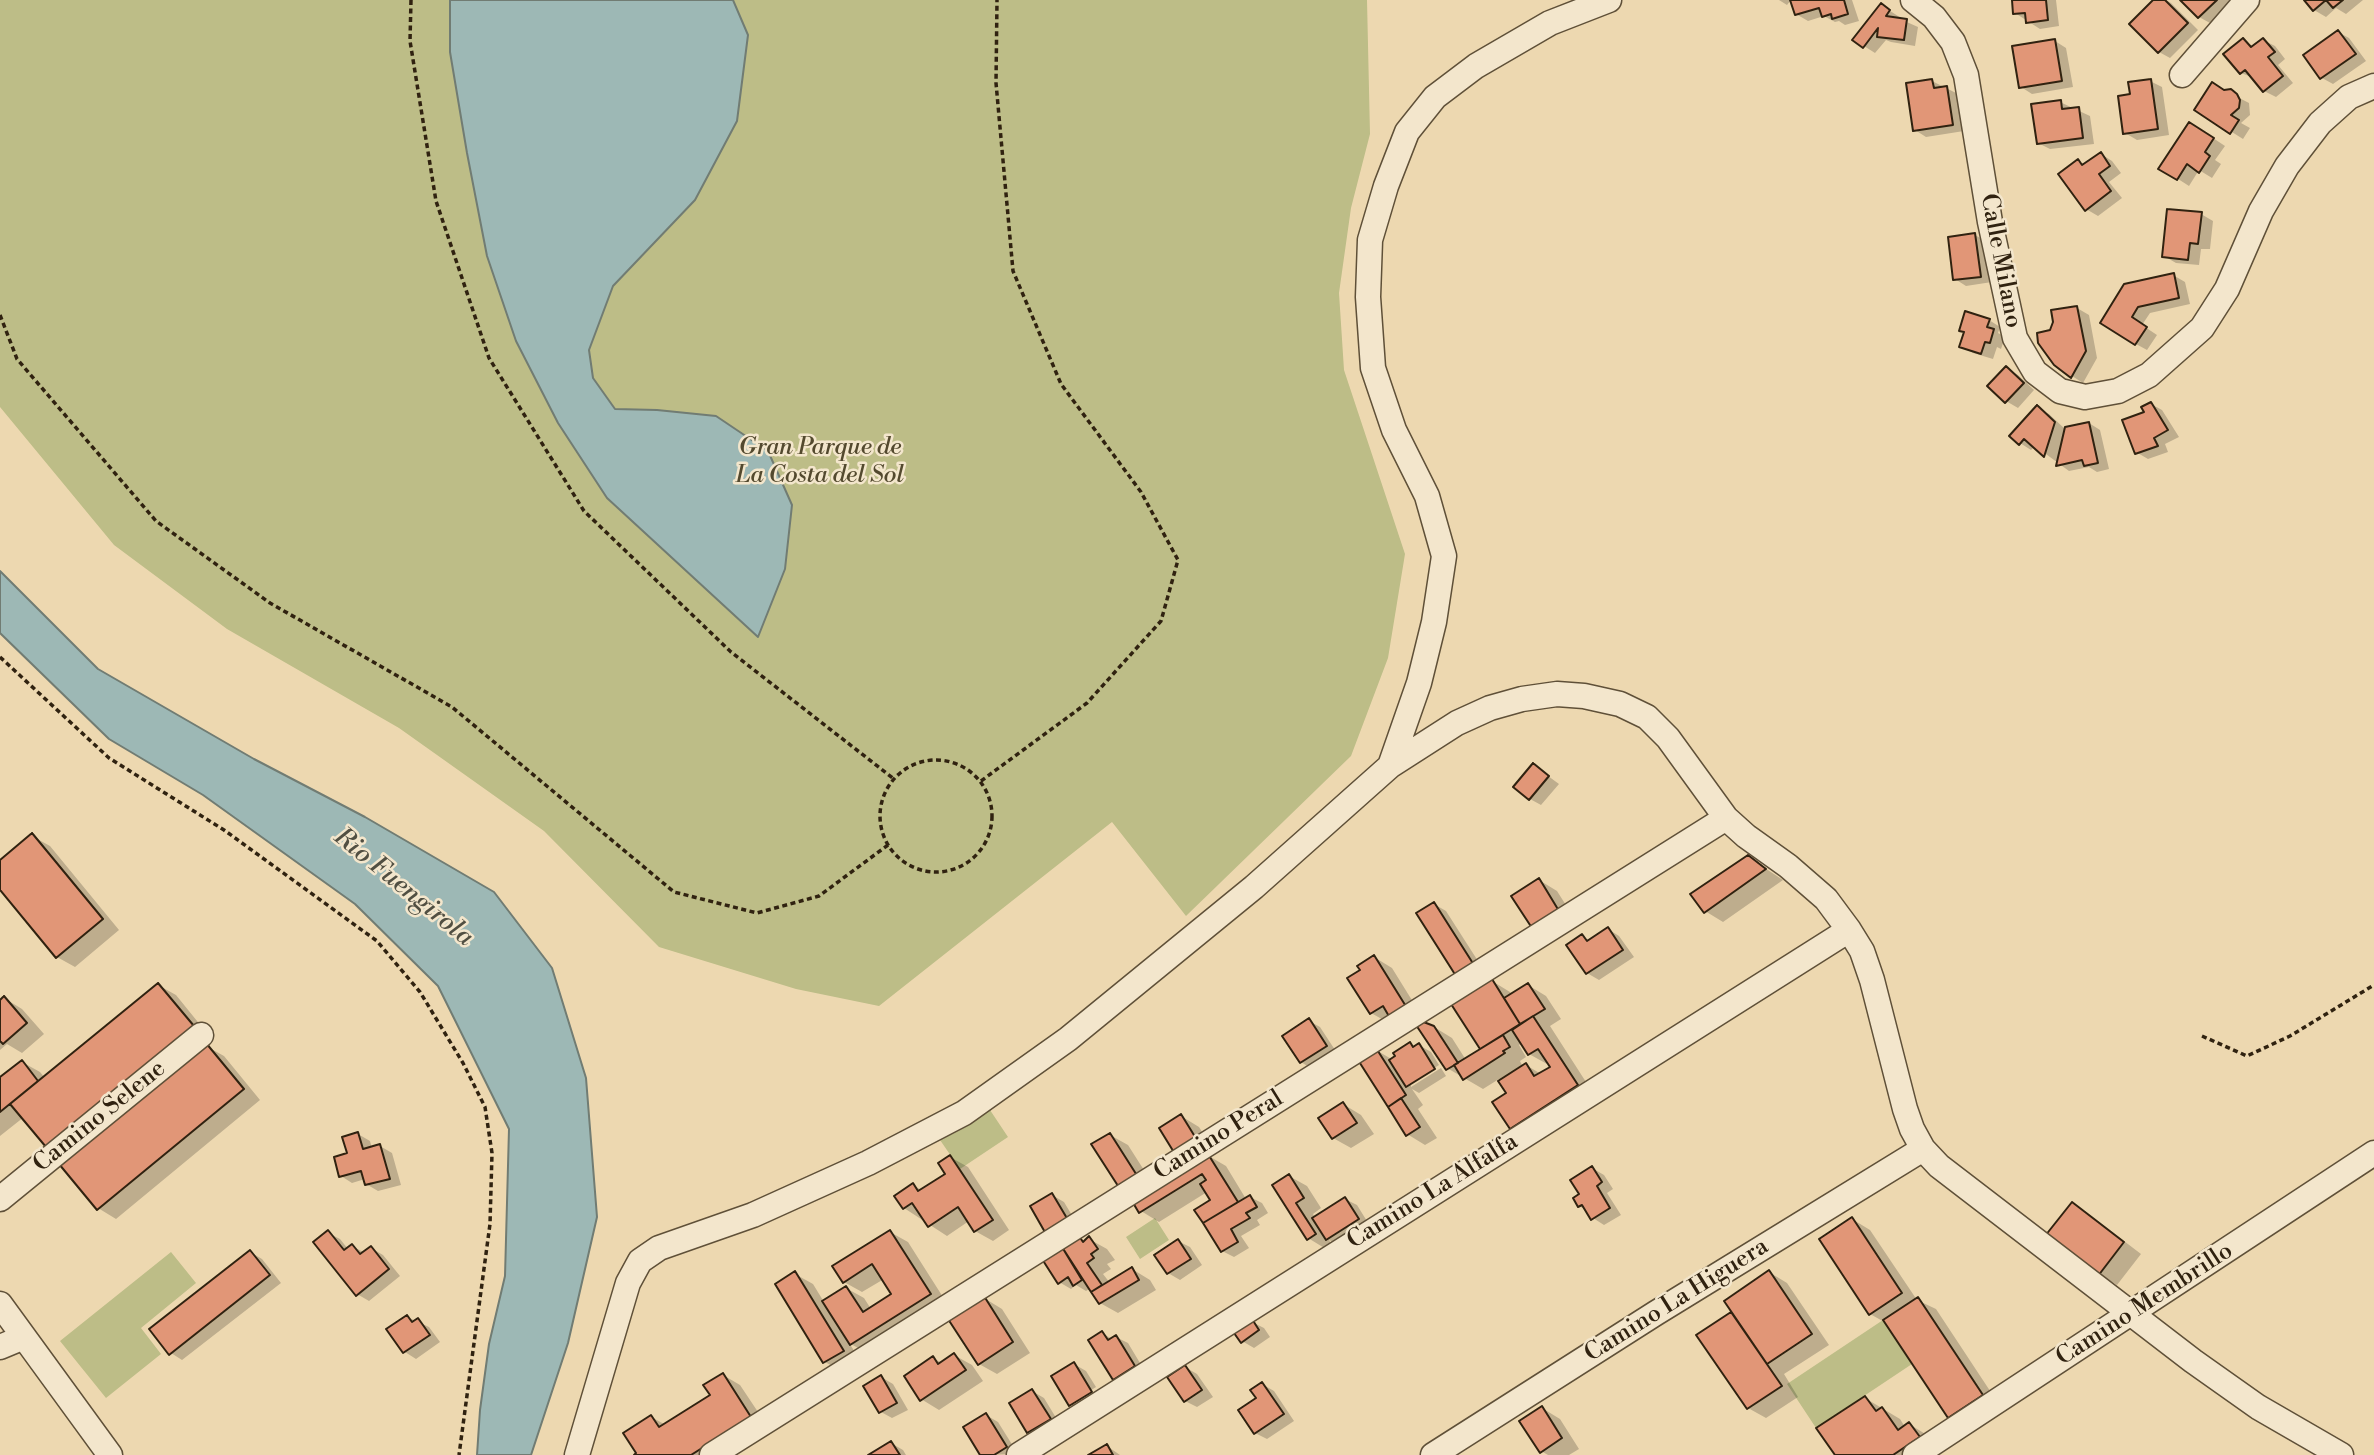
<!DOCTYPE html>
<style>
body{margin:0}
canvas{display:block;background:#edd8b0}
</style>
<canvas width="2374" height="1455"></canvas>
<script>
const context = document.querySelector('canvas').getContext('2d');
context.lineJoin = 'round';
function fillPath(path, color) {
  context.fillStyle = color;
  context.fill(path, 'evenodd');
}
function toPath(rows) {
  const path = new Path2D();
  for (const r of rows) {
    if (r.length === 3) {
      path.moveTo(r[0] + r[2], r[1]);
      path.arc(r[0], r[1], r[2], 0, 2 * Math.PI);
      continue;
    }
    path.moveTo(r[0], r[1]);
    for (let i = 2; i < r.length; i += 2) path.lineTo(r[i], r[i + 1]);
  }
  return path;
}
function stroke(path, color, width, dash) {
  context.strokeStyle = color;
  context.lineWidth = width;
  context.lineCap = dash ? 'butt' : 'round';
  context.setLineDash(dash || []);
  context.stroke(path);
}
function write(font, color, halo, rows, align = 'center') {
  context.font = font + ' "Libre Bodoni",serif';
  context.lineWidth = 5;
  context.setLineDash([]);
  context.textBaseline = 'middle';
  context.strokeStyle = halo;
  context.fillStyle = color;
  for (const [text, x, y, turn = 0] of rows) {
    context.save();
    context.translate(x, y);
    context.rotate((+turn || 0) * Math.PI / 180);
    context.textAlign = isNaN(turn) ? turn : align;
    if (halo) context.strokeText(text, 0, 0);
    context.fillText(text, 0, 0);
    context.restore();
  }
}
const green = toPath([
 [0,0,1367,0,1370,134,1351,208,1339,293,1344,370,1405,554,1388,658,1351,756,1186,916,1112,822,879,1006,796,989,659,947,544,831,399,728,227,629,114,545,0,407],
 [988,1107,1008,1137,960,1169,940,1140],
 [1155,1218,1169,1240,1140,1259,1126,1237],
 [171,1252,196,1283,141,1328,161,1354,106,1398,60,1341],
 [1883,1320,1912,1364,1816,1428,1787,1384]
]);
const water = toPath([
 [450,0,733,0,748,35,737,121,695,200,613,286,589,350,593,378,615,409,657,410,716,416,768,451,792,505,785,569,758,637,607,498,558,423,516,341,487,256,467,153,450,52,450,0],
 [0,571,98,669,254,759,365,817,494,892,552,968,586,1078,597,1217,568,1343,531,1455,477,1455,480,1410,489,1344,505,1276,509,1129,438,986,355,904,203,795,109,739,0,633,0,571]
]);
const shadow = toPath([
 [1779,0,1791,0,1787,5],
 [1792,0,1852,0,1859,21,1845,25,1839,21,1835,22,1824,16,1808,21,1796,14],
 [2013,0,2056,0,2059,26,2040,29,2015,13],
 [2156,0,2166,0,2171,3,2198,30,2170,58,2159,52],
 [2183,0,2235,0,2210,23,2199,17],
 [2306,0,2363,0,2346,14,2336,8,2326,17,2314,10],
 [1881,5,1901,18,1900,19,1918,27,1915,46,1891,42,1886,40,1875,53,1864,46],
 [2338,32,2349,38,2366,61,2333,84,2322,78],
 [2243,40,2254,47,2263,40,2275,46,2285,59,2278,65,2293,83,2276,97,2264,91,2254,78,2241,73],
 [2055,41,2066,48,2073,87,2032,94,2021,87],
 [1932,81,1958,94,1964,131,1926,137,1915,130],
 [2150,81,2162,87,2169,135,2137,140,2125,133,2132,96],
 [2212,84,2249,103,2250,115,2241,123,2250,128,2243,139,2197,110],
 [2060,102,2090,116,2094,144,2050,149,2038,143],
 [2201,130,2225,146,2215,160,2221,164,2212,178,2199,170,2189,186,2161,168],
 [2101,154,2112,161,2121,173,2109,182,2122,198,2098,216,2086,209,2078,162,2085,166],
 [2201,214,2213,221,2210,249,2201,249,2199,265,2176,263,2164,256],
 [1975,235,1987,242,1992,282,1966,286,1955,279],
 [2173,275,2185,282,2190,304,2150,313,2142,325,2157,335,2147,350,2136,344,2125,286],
 [2077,308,2089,315,2097,358,2083,383,2072,376,2051,332],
 [1989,320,2000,327,1998,333,2005,337,2001,349,1997,347,1993,359,1973,353,1961,346],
 [2006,368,2018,375,2034,390,2018,408,2006,401],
 [2151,404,2162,410,2179,437,2165,444,2168,452,2148,459,2136,452],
 [2037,408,2049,414,2066,430,2089,423,2100,430,2109,469,2097,472,2089,467,2069,471,2035,446,2031,450,2020,443],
 [1533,765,1559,784,1541,805,1530,799],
 [32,836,50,846,119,930,75,967,57,957,0,887,0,862],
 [1748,857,1783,880,1723,922,1705,911],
 [1539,880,1557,891,1576,921,1551,937],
 [1434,904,1446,911,1485,972,1469,982],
 [1608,929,1619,936,1634,957,1599,980,1587,973,1582,936,1590,941],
 [1374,957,1392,968,1423,1018,1389,1023,1371,1013,1363,971],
 [1492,981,1510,992,1512,995,1528,985,1546,996,1561,1019,1550,1026,1595,1096,1529,1138,1511,1128,1508,1093,1499,1079,1483,1089,1447,1068,1434,1027,1452,1038,1466,1060,1482,1050,1454,1005],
 [1523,1043,1529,1054,1547,1064,1549,1063,1552,1067,1541,1074,1526,1065,1523,1067,1520,1061,1526,1057,1519,1045],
 [158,985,176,995,210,1037,24,1117,0,1136,0,1079,22,1062,40,1072,45,1078],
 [4,998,22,1009,44,1034,22,1053,7,1044,0,1050,0,1002],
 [1309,1021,1320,1027,1337,1053,1312,1069,1301,1062],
 [1410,1044,1416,1047,1419,1045,1431,1052,1439,1065,1411,1083,1411,1087,1441,1068,1446,1076,1419,1093,1412,1089,1423,1105,1418,1109,1437,1138,1425,1145,1407,1134,1376,1050,1393,1060],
 [206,1046,224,1056,260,1100,116,1219,98,1208],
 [1343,1104,1361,1115,1374,1134,1351,1148,1333,1138],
 [1181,1116,1199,1127,1214,1151,1207,1155,1226,1166,1246,1199,1250,1197,1262,1203,1268,1213,1257,1220,1260,1225,1241,1236,1249,1248,1234,1257,1222,1251,1205,1221,1213,1200,1207,1192,1159,1222,1141,1211,1110,1135,1128,1145,1156,1189,1195,1164],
 [358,1134,370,1141,372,1149,380,1146,392,1153,401,1185,378,1191,366,1184,365,1179,352,1183,341,1176],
 [950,1157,968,1167,1009,1230,993,1241,975,1231,969,1221,947,1236,904,1208,913,1185,923,1191,948,1174],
 [1592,1168,1604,1175,1613,1189,1607,1193,1621,1215,1604,1225,1593,1218,1588,1211,1579,1206],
 [1289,1176,1307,1186,1321,1208,1313,1214,1315,1218,1345,1199,1357,1205,1370,1226,1339,1245,1329,1240,1332,1245,1326,1249,1308,1238,1274,1185],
 [1052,1195,1064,1202,1079,1227,1059,1239],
 [2072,1204,2090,1215,2141,1254,2117,1285,2099,1274],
 [1852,1219,1870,1230,1917,1300,1936,1309,2000,1406,1967,1427,1949,1417,1888,1324,1870,1314],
 [890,1232,908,1242,948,1305,869,1354,849,1343,861,1361,843,1372,825,1362,795,1274,813,1284,824,1302,846,1288,864,1298,871,1309,894,1295,884,1279,862,1292,844,1282],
 [328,1233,340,1239,348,1249,352,1246,365,1253,371,1248,383,1255,400,1276,369,1301,357,1294],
 [1079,1238,1085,1242,1089,1239,1107,1249,1115,1260,1107,1264,1111,1269,1103,1274,1110,1283,1132,1269,1150,1280,1156,1290,1118,1313,1100,1303,1091,1288,1086,1291,1076,1285,1071,1289,1059,1282,1045,1260],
 [1178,1241,1190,1247,1202,1265,1180,1280,1168,1273],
 [250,1252,262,1259,281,1283,182,1360,171,1353],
 [1769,1272,1787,1283,1829,1345,1784,1374,1798,1397,1766,1418,1748,1408,1699,1336,1733,1312],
 [984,1298,1002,1309,1030,1353,997,1374,979,1364],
 [407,1317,429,1327,440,1342,416,1359,405,1352],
 [1252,1322,1264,1328,1270,1337,1254,1348,1242,1341],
 [1102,1333,1112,1339,1116,1337,1128,1343,1146,1373,1126,1385,1114,1378],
 [954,1355,972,1365,983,1381,939,1410,921,1399,933,1358,942,1363],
 [1074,1364,1086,1371,1096,1387,1074,1401,1074,1405,1098,1390,1103,1399,1082,1411,1071,1404],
 [1185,1367,1197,1374,1213,1397,1197,1407,1185,1401],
 [723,1375,740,1385,768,1427,724,1455,637,1455,651,1417,666,1425,712,1396],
 [881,1377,893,1384,908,1410,892,1418,881,1412],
 [1262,1384,1274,1391,1294,1421,1267,1439,1255,1433],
 [1032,1391,1044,1398,1061,1426,1040,1438,1029,1432],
 [1865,1398,1900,1419,1905,1427,1909,1424,1927,1435,1925,1455,1837,1455],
 [1542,1408,1560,1419,1579,1449,1569,1455,1548,1455,1541,1451],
 [986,1415,998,1422,1018,1454,982,1455],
 [891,1443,903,1450,906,1455,872,1455],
 [1107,1446,1120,1455,1091,1455]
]);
const building = toPath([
 [1790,0,1844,0,1848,14,1832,19,1831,14,1822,17,1819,8,1795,15,1790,0],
 [2012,0,2046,0,2048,20,2026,23,2025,13,2013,14,2012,0],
 [2153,0,2165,0,2188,23,2158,53,2129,24,2153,0],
 [2180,0,2217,0,2198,18,2180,0],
 [2304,0,2343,0,2333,8,2326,0,2313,11,2304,0],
 [1881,3,1890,10,1886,16,1907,19,1904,40,1877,37,1878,28,1863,48,1852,40,1881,3],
 [2338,30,2356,54,2320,79,2303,55,2338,30],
 [2243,38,2251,47,2263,38,2275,52,2268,57,2283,76,2263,92,2245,70,2240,74,2223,54,2243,38],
 [2055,39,2062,81,2019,88,2012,46,2055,39],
 [1932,79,1934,88,1947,86,1953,125,1913,131,1906,83,1932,79],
 [2151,79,2158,129,2123,134,2118,96,2130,94,2128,82,2151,79],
 [2212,82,2224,90,2231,89,2237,94,2240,100,2239,108,2231,115,2239,120,2230,134,2194,110,2212,82],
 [2061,100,2062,109,2079,107,2083,138,2037,144,2031,104,2061,100],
 [2189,122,2214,138,2205,152,2210,156,2199,173,2187,164,2177,180,2158,169,2189,122],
 [2101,152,2110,166,2099,174,2111,191,2085,211,2058,174,2078,159,2082,165,2101,152],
 [2167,209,2202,212,2198,244,2190,243,2188,260,2162,257,2167,209],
 [1975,233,1981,277,1953,280,1948,237,1975,233],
 [2174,273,2179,298,2138,307,2132,317,2147,327,2135,345,2100,323,2124,284,2174,273],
 [2077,306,2086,351,2071,378,2054,365,2038,343,2037,333,2050,330,2053,322,2051,310,2077,306],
 [1965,311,1990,319,1987,327,1994,329,1990,343,1985,342,1981,354,1959,347,1964,332,1959,331,1965,311],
 [2006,366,2024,383,2005,403,1987,386,2006,366],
 [2151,402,2168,430,2154,438,2158,446,2135,454,2122,420,2144,412,2141,407,2151,402],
 [2037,405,2055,422,2044,457,2024,439,2019,445,2009,436,2037,405],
 [2089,422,2098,463,2084,466,2082,460,2056,466,2065,427,2089,422],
 [1533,763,1549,776,1529,800,1513,787,1533,763],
 [32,833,103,919,56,958,0,890,0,860,32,833],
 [1748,855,1766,869,1704,913,1690,894,1748,855],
 [1539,878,1559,911,1532,928,1511,896,1539,878],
 [1434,902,1474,965,1456,976,1416,913,1434,902],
 [1608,927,1623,950,1586,974,1566,945,1582,934,1587,941,1608,927],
 [1374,955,1407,1008,1390,1018,1383,1006,1370,1014,1347,978,1360,970,1357,966,1374,955],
 [1492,979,1520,1024,1480,1049,1451,1004,1492,979],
 [158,983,194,1026,46,1147,10,1104,158,983],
 [1528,983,1545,1009,1520,1024,1504,998,1528,983],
 [4,996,27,1023,3,1044,0,1041,0,1000,4,996],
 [1533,1016,1578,1085,1510,1129,1492,1102,1506,1093,1498,1081,1526,1063,1534,1076,1550,1067,1538,1049,1528,1055,1512,1030,1533,1016],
 [1309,1018,1327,1046,1300,1063,1282,1036,1309,1018],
 [1421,1021,1434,1026,1458,1063,1446,1070,1416,1025,1421,1021],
 [1503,1035,1510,1047,1503,1051,1505,1053,1463,1080,1454,1065,1503,1035],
 [1410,1042,1413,1047,1419,1043,1435,1069,1406,1087,1389,1060,1395,1056,1393,1053,1410,1042],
 [206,1043,244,1089,97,1210,59,1164,206,1043],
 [1376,1048,1406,1095,1388,1107,1358,1060,1376,1048],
 [22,1060,38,1081,0,1112,0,1077,22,1060],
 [1401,1098,1420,1127,1406,1136,1388,1107,1401,1098],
 [1343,1102,1357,1123,1332,1139,1318,1118,1343,1102],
 [1181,1114,1197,1140,1175,1154,1159,1128,1181,1114],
 [358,1132,363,1149,380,1144,390,1179,365,1185,361,1171,339,1177,334,1157,347,1153,342,1137,358,1132],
 [1110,1133,1138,1177,1120,1189,1091,1144,1110,1133],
 [1208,1154,1238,1202,1203,1223,1194,1210,1210,1200,1200,1184,1206,1180,1202,1174,1139,1213,1132,1201,1208,1154],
 [950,1155,993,1220,974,1232,958,1207,928,1227,912,1203,903,1209,894,1196,913,1183,918,1191,945,1174,938,1163,950,1155],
 [1592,1166,1602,1182,1597,1186,1610,1208,1591,1220,1582,1205,1578,1207,1573,1198,1579,1194,1570,1180,1592,1166],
 [1289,1174,1304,1198,1296,1203,1316,1234,1307,1240,1272,1185,1289,1174],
 [1052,1193,1068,1220,1046,1234,1030,1206,1052,1193],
 [1250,1195,1257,1207,1246,1213,1250,1218,1231,1229,1238,1242,1221,1252,1203,1223,1250,1195],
 [1345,1197,1359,1219,1326,1240,1312,1218,1345,1197],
 [2072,1202,2124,1242,2098,1276,2045,1236,2072,1202],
 [1852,1217,1902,1293,1869,1315,1819,1239,1852,1217],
 [328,1230,344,1250,352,1244,360,1254,371,1246,389,1269,356,1296,313,1242,328,1230],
 [890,1230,931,1294,850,1345,822,1301,846,1286,863,1312,891,1294,872,1264,843,1283,832,1266,890,1230],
 [1079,1236,1083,1242,1089,1236,1098,1249,1091,1254,1094,1258,1087,1263,1102,1285,1091,1292,1062,1247,1079,1236],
 [1178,1239,1191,1259,1167,1274,1154,1255,1178,1239],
 [1062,1247,1082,1280,1073,1286,1068,1277,1058,1284,1042,1259,1062,1247],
 [250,1250,270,1275,169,1355,149,1329,250,1250],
 [1132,1267,1139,1280,1099,1304,1091,1292,1132,1267],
 [1769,1270,1812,1334,1767,1364,1724,1301,1769,1270],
 [795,1271,844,1351,823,1363,775,1284,795,1271],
 [984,1296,1013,1342,978,1365,948,1319,984,1296],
 [1918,1297,1983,1395,1948,1418,1883,1320,1918,1297],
 [1731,1312,1782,1386,1747,1409,1696,1335,1731,1312],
 [407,1315,412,1322,418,1318,430,1335,403,1353,386,1329,407,1315],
 [1252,1319,1259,1330,1241,1343,1234,1333,1252,1319],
 [1102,1331,1108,1340,1116,1335,1135,1366,1113,1380,1088,1340,1102,1331],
 [954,1353,966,1370,920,1401,904,1376,933,1356,938,1364,954,1353],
 [1074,1362,1092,1392,1069,1406,1051,1376,1074,1362],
 [1185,1365,1202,1390,1184,1402,1167,1377,1185,1365],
 [723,1373,751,1417,691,1455,634,1455,636,1453,623,1433,651,1415,659,1427,710,1395,703,1385,723,1373],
 [881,1375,897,1403,879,1413,863,1386,881,1375],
 [1262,1382,1284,1414,1254,1434,1238,1410,1256,1398,1250,1390,1262,1382],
 [1032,1389,1051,1419,1027,1433,1009,1403,1032,1389],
 [1865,1396,1876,1411,1882,1407,1898,1430,1909,1422,1920,1437,1893,1455,1835,1455,1816,1428,1865,1396],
 [1542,1406,1562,1438,1540,1453,1519,1421,1542,1406],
 [986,1413,1007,1447,994,1455,980,1455,963,1427,986,1413],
 [891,1441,900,1455,868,1455,891,1441],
 [1107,1444,1113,1455,1088,1455,1107,1444]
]);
const path = toPath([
 [411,0,410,41,436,201,489,358,584,511,731,652,894,779],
 [0,315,17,359,156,521,270,603,452,707,674,892,757,913,819,896,888,845],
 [0,657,109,758,224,830,377,941,420,992,463,1063,485,1107,492,1153,490,1224,459,1455],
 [936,816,56],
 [981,781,1087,703,1161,621,1178,560,1141,492,1061,384,1013,271,996,83,997,0],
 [2202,1036,2247,1056,2290,1036,2374,985]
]);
const minor = toPath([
 [1913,0,1934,17,1953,42,1966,75,1990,222,2015,338,2035,372,2060,391,2085,397,2118,391,2149,375,2202,328,2227,289,2261,211,2287,166,2320,123,2349,97,2374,86],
 [2182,75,2247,0],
 [1390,766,1457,723,1490,708,1522,699,1557,694,1584,696,1620,704,1647,717,1668,738,1726,818,1746,836,1788,866,1826,899,1849,930,1862,951,1872,980,1905,1109,1912,1129,1923,1149,1939,1166,2193,1361,2258,1407,2341,1455],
 [0,1199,201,1035],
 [0,1304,110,1455],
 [0,1347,24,1337],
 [577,1455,628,1283,640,1261,659,1248,753,1215,868,1163,964,1113,1068,1039,1254,887,1390,766,1419,683,1434,622,1444,556,1427,496,1394,430,1373,368,1368,297,1370,240,1386,186,1407,132,1435,97,1476,66,1550,23,1609,0],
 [712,1455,1726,818],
 [1019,1455,1849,930],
 [1433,1455,1656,1313,1923,1149],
 [1915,1455,2374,1153]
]);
const streetNames = [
 ["Calle Milano",2000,261,79],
 ["Camino Selene",100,1117,-39],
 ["Camino Peral",1219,1136,-32],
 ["Camino La Alfalfa",1433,1192,-32],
 ["Camino La Higuera",1677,1301,-32],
 ["Camino Membrillo",2145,1305,-33]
];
const parkNames = [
 ["Gran Parque de",820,448],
 ["La Costa del Sol",820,476]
];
const waterNames = [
 ["Rio Fuengirola",403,888,39]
];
fillPath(green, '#bdbd87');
fillPath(water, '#9db8b5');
stroke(water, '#717c73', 2);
fillPath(shadow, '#0003');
fillPath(building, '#e19677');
stroke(building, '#302210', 2);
stroke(minor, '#5f5038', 27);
stroke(path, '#302210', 3.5, [5, 3.5]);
stroke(minor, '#f3e6cc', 24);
write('24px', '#302210', '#f3e6cc', streetNames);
write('italic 24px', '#53492e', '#f3e6cc', parkNames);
write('italic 26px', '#514f42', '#f3e6cc', waterNames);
</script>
